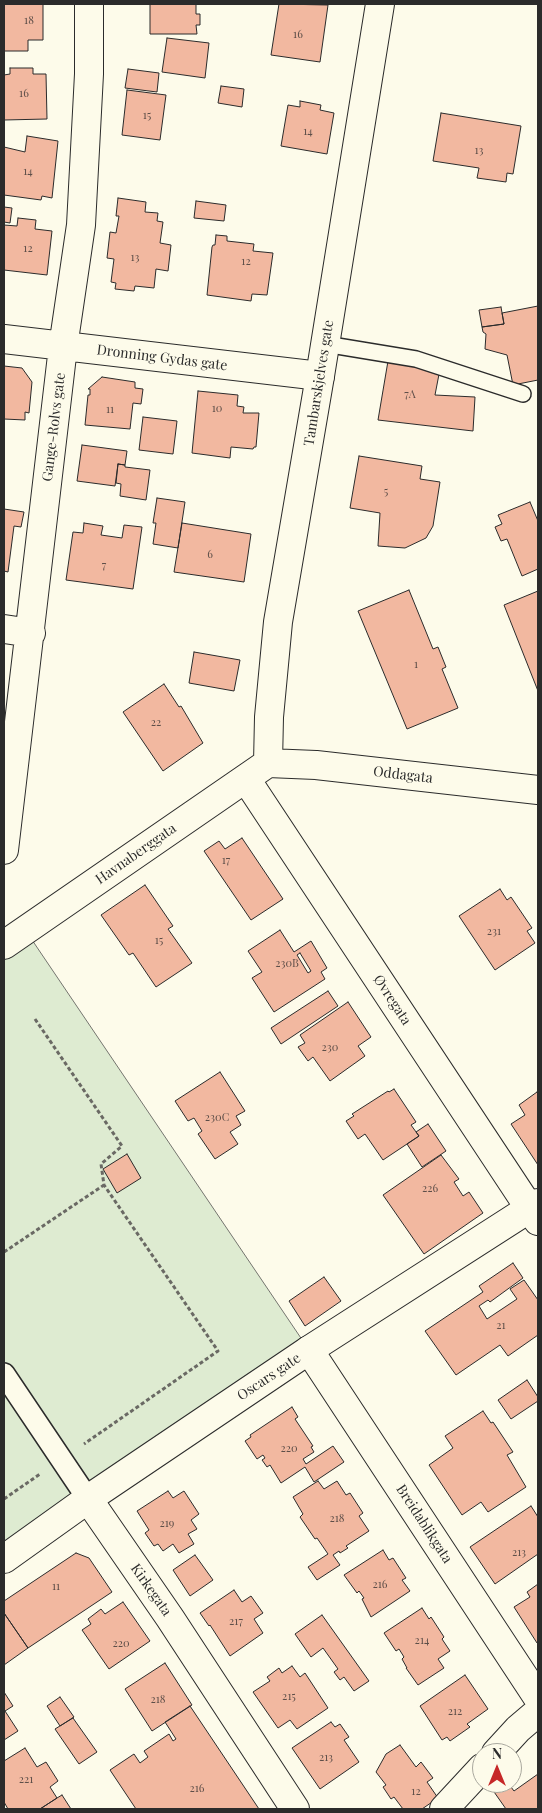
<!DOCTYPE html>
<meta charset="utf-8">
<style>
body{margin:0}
#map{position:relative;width:542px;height:1813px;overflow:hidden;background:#fdfbea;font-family:"Playfair Display",serif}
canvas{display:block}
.frame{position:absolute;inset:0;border:5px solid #2b2b2b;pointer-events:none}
.north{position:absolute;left:472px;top:1743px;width:50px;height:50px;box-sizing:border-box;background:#fdfbea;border:1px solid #a9a89e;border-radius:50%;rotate:0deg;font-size:14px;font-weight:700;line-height:20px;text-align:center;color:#2b2b2b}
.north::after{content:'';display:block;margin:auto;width:18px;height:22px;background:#c62828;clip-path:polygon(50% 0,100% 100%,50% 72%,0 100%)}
</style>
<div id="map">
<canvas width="542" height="1813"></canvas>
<div class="frame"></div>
<div class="north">N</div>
</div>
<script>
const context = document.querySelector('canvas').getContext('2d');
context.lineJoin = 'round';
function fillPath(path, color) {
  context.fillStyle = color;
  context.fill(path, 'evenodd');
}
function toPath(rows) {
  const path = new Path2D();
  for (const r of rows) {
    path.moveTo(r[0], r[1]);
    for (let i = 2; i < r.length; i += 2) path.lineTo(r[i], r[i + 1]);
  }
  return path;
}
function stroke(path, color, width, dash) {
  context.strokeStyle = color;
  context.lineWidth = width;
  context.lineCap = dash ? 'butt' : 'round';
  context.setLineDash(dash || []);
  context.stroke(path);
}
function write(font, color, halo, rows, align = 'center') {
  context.font = font + ' "Playfair Display",serif';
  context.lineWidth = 4;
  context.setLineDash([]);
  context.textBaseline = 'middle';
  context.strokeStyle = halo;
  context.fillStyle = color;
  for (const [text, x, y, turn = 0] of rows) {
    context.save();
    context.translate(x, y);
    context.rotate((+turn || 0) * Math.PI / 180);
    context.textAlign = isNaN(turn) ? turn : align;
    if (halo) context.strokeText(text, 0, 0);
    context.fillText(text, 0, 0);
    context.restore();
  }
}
const green = toPath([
 [26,931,309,1350,4,1559,4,945,26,931]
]);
const building = toPath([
 [4,4,43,4,43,40,28,40,28,51,4,51,4,4],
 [150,4,196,4,196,14,200,14,200,25,196,25,197,34,150,34,150,4],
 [279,4,328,5,320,62,271,55,279,4],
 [167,38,209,43,205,78,162,72,167,38],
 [10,68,33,68,33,74,46,74,47,119,4,120,4,75,10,74,10,68],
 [128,69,159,73,157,92,125,88,128,69],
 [221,86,244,89,242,107,218,103,221,86],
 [127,90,166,95,160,140,122,135,127,90],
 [300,101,321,105,320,110,334,113,327,154,281,146,288,105,300,107,300,101],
 [441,113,521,126,513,174,507,173,506,182,477,178,479,168,433,161,441,113],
 [27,136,58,141,52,198,42,196,41,200,4,195,4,147,25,152,27,136],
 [118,198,146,202,145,212,158,213,157,221,163,222,160,243,171,245,168,271,156,269,154,288,135,286,134,291,115,289,116,283,111,282,114,259,107,258,110,232,116,233,119,216,116,216,118,198],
 [196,201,226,205,224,221,194,218,196,201],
 [4,207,12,208,10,223,4,222,4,207],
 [18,218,36,220,35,229,52,231,47,275,4,270,4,225,17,226,18,218],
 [216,235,227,236,227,241,254,244,253,251,273,253,267,295,252,294,251,301,207,295,212,247,213,245,215,245,216,235],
 [538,306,538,380,513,385,507,355,485,349,486,334,483,332,482,327,504,324,502,313,538,306],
 [501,307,504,324,482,327,479,310,501,307],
 [388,361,440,369,435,395,475,397,473,431,378,420,388,361],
 [4,366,22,368,32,382,29,413,25,412,25,420,4,419,4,366],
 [102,377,135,382,135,388,143,389,141,404,133,403,130,429,85,425,88,395,90,395,90,389,88,389,102,377],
 [198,391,238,395,237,406,244,407,243,413,259,413,256,447,254,447,253,449,231,447,230,458,192,453,198,391],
 [143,417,177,421,173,454,139,450,143,417],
 [82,445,127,451,125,465,118,464,115,486,77,481,82,445],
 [359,456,422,466,420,479,440,482,433,526,426,538,405,548,378,546,380,513,350,508,359,456],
 [118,464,125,465,125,467,150,470,146,500,120,496,121,484,116,483,118,464],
 [157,498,185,502,178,548,153,544,156,523,153,523,157,498],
 [530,502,538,521,538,569,522,576,507,539,501,541,495,527,502,524,498,515,530,502],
 [4,509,24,512,21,527,14,526,8,572,4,571,4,509],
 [84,523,103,526,101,535,122,538,124,525,142,527,133,589,66,580,73,532,83,533,84,523],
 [182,523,251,534,244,582,174,572,182,523],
 [409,590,433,649,438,647,446,667,442,669,458,708,407,729,358,611,409,590],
 [538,591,538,691,504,605,538,591],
 [194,652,240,660,234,691,189,683,194,652],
 [164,684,179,707,181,706,203,743,163,771,123,712,164,684],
 [242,838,283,899,251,920,204,851,219,841,225,849,242,838],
 [145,885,173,926,168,929,192,963,156,987,133,953,129,955,101,915,145,885],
 [500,889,507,900,511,897,532,928,527,931,535,943,495,970,459,916,500,889],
 [280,930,294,952,311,941,327,968,321,972,325,979,274,1012,252,978,262,972,248,951,280,930],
 [300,953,311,971,308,973,297,955,300,953],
 [328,991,338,1006,281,1044,271,1028,328,991],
 [348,1002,371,1037,358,1046,365,1056,330,1081,313,1057,308,1061,298,1047,305,1043,300,1035,348,1002],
 [220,1072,245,1111,236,1116,241,1125,230,1132,238,1144,215,1159,198,1134,202,1131,194,1118,188,1121,175,1101,220,1072],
 [394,1089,416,1122,411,1125,419,1136,383,1160,365,1134,358,1139,346,1121,354,1116,352,1114,388,1091,389,1092,394,1089],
 [537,1092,538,1092,538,1165,511,1124,525,1115,519,1105,537,1092],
 [428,1124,446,1151,422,1167,407,1144,419,1136,416,1132,428,1124],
 [127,1154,141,1178,117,1193,103,1169,127,1154],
 [441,1155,459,1179,454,1182,463,1196,469,1192,483,1213,424,1254,383,1195,441,1155],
 [513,1263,523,1278,490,1302,488,1300,479,1306,487,1319,517,1299,510,1289,524,1280,538,1300,538,1335,508,1356,500,1345,456,1375,425,1331,483,1292,479,1286,513,1263],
 [324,1277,341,1301,305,1326,289,1301,324,1277],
 [527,1380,538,1397,538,1401,511,1419,498,1400,527,1380],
 [292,1407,298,1417,295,1419,313,1446,311,1447,314,1452,303,1459,306,1464,333,1446,344,1462,314,1482,305,1467,281,1483,270,1465,267,1467,262,1460,265,1458,263,1455,257,1459,245,1441,251,1437,250,1435,292,1407],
 [483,1411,491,1423,493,1422,513,1452,507,1455,526,1487,488,1512,481,1502,462,1515,429,1465,453,1448,445,1436,483,1411],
 [318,1481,324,1489,337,1481,346,1495,350,1493,363,1513,359,1516,369,1531,346,1546,348,1548,340,1553,339,1551,333,1555,340,1565,317,1580,308,1567,328,1554,317,1538,315,1539,300,1517,303,1514,293,1497,318,1481],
 [168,1491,173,1498,184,1491,199,1514,191,1520,197,1529,188,1534,194,1544,179,1553,173,1544,163,1551,158,1544,154,1546,145,1533,149,1530,137,1511,168,1491],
 [531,1506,538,1517,538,1554,495,1584,470,1547,531,1506],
 [383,1550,389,1560,393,1558,406,1578,402,1580,410,1591,371,1617,362,1599,364,1598,359,1591,357,1593,344,1575,383,1550],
 [76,1553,89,1558,112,1592,28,1648,4,1613,4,1601,76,1553],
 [195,1555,213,1580,190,1596,173,1570,195,1555],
 [538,1584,538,1642,537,1643,514,1607,530,1597,527,1592,538,1584],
 [234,1590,242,1602,251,1596,263,1613,254,1619,263,1633,230,1656,210,1625,209,1626,200,1613,234,1590],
 [123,1602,150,1641,109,1669,82,1630,91,1624,88,1619,101,1609,105,1614,123,1602],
 [422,1608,429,1619,431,1617,444,1637,442,1639,450,1651,438,1659,444,1668,418,1685,406,1668,407,1668,402,1659,404,1657,399,1649,396,1651,384,1633,422,1608],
 [4,1613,28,1648,4,1665,4,1613],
 [322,1615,369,1681,354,1691,344,1677,340,1680,334,1672,338,1669,323,1648,311,1657,295,1634,322,1615],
 [165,1663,192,1705,152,1731,125,1689,165,1663],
 [292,1666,300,1677,305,1673,328,1708,297,1729,290,1720,278,1728,253,1692,270,1681,267,1677,279,1668,282,1673,292,1666],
 [465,1675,488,1709,467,1724,470,1727,450,1741,447,1737,442,1740,420,1706,465,1675],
 [4,1692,13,1706,5,1711,18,1731,4,1740,4,1692],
 [60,1697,74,1717,60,1726,47,1706,60,1697],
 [190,1706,259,1809,136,1809,110,1770,134,1754,140,1763,148,1757,144,1751,169,1734,173,1741,176,1739,165,1722,190,1706],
 [73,1718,97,1752,79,1764,55,1729,73,1718],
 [331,1722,335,1727,340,1724,349,1737,344,1740,359,1762,320,1789,292,1748,331,1722],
 [400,1745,416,1767,421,1762,433,1778,427,1782,438,1798,422,1809,403,1809,394,1797,391,1799,383,1787,386,1785,376,1772,386,1754,400,1745],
 [25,1748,37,1767,46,1762,58,1781,50,1787,57,1798,40,1809,8,1809,4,1802,4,1761,25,1748],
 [538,1774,538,1809,506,1809,492,1789,499,1783,508,1783,514,1791,538,1774],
 [62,1795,71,1809,40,1809,57,1798,62,1795]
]);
const path = toPath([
 [35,1019,122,1146,101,1164,104,1185,218,1351,84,1444],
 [4,1252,104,1185],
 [4,1499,40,1474]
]);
const service = toPath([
 [325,344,416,359,523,394]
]);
const pedestrian = toPath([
 [4,1374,88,1499]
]);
const minor = toPath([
 [4,339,320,376],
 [4,629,31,633],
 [246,779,538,1221],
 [4,850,63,347,81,225,89,74,89,4],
 [309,1350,538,1698],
 [88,1499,170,1618,295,1809],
 [496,1753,518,1729,538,1712],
 [444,1809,482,1768]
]);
const tertiary = toPath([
 [268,763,269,717,278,622,320,376,380,4],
 [268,763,316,765,538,790],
 [4,945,268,763],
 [4,1559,88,1499,309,1350,538,1203]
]);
const numberNames = [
 ["18",29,21],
 ["16",298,35],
 ["16",24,94],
 ["15",147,116],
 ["14",308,132],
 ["13",479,151],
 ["14",28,172],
 ["12",28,249],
 ["13",135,258],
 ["12",246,262],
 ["7A",410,395],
 ["10",217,409],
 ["11",110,410],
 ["5",386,492],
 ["6",210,555],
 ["7",104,566],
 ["1",416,665],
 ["22",156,723],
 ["17",226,861],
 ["231",494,932],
 ["15",159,941],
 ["230B",287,964],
 ["230",330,1048],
 ["230C",217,1118],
 ["226",430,1189],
 ["21",501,1326],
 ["220",289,1449],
 ["218",337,1519],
 ["219",167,1524],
 ["213",519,1553],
 ["216",380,1585],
 ["11",56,1587],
 ["217",236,1622],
 ["214",422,1641],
 ["220",121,1644],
 ["215",289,1697],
 ["218",158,1700],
 ["212",455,1712],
 ["213",326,1758],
 ["221",26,1780],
 ["216",197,1789],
 ["12",416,1792]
];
const streetNames = [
 ["Dronning Gydas gate",162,358,7],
 ["Tambarskjelves gate",319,383,-81],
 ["Gange-Rolvs gate",54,427,-83],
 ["Oddagata",403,775,7],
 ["Havnaberggata",136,854,-35],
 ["Øvregata",392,1000,57],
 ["Oscars gate",269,1377,-34],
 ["Breidablikgata",424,1524,57],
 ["Kirkegata",151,1590,55]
];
fillPath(green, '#deebd1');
stroke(green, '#74746e', 1);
fillPath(building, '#f2b8a0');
stroke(building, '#2b2b2b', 1);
stroke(service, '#2b2b2b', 18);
stroke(pedestrian, '#2b2b2b', 24);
stroke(minor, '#2b2b2b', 30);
stroke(tertiary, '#2b2b2b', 30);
stroke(path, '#6a6964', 3, [4, 2.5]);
stroke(service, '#fdfbea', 15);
stroke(pedestrian, '#fdfbea', 21);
stroke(minor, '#fdfbea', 28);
stroke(tertiary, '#fdfbea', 28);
write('11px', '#5d4e48', null, numberNames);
write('14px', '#2b2b2b', '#fdfbea', streetNames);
</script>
